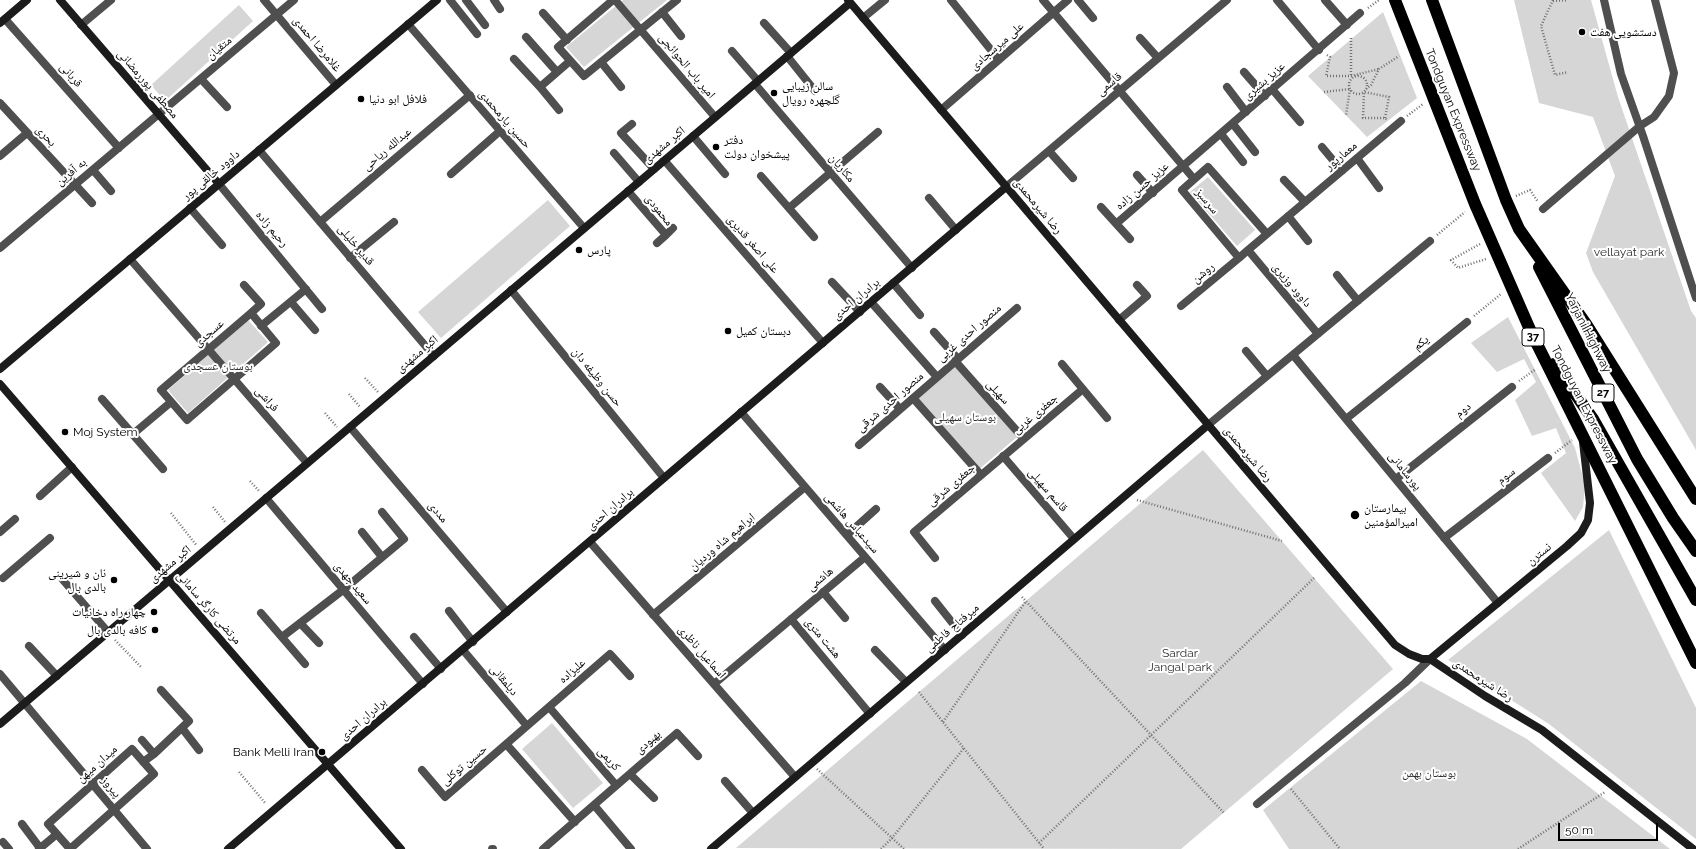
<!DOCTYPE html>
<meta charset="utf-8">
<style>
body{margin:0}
#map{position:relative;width:1696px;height:849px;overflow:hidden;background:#fff;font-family:Raleway,sans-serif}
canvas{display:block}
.scale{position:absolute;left:1558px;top:823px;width:100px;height:18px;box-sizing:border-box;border:2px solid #000;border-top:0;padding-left:5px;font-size:12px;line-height:14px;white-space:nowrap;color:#000;-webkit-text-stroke:3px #fff;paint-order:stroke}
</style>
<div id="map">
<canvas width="1696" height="849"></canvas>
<div class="scale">50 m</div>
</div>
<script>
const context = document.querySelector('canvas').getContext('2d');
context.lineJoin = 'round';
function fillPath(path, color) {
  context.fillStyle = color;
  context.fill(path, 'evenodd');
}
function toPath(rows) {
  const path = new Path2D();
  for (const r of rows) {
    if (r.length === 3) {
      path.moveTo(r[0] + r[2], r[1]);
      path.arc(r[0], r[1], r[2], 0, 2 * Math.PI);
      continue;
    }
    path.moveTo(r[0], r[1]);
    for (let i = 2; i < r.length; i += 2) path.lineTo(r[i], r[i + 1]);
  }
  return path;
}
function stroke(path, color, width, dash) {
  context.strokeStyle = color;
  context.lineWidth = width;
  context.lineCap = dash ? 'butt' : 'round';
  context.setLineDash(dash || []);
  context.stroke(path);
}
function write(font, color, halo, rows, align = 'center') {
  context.font = font + ' Raleway,"Noto Naskh Arabic",sans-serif';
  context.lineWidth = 4;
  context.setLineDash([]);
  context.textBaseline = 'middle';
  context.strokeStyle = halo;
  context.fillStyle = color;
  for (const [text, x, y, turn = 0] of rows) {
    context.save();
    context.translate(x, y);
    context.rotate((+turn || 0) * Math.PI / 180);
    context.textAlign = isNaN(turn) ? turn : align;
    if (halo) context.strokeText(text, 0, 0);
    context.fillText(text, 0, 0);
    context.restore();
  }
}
const green = toPath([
 [623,0,667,0,584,67,566,47],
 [1514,0,1591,0,1618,97,1691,311,1696,318,1696,450,1593,272,1586,253,1615,176,1593,117,1539,103],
 [239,5,253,21,165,101,151,85],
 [1383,12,1417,98,1367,137,1308,76],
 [1208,177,1255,230,1237,246,1190,192],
 [548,200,570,226,441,338,418,312],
 [1508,317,1575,448,1585,485,1583,507,1575,521,1541,473,1566,453,1556,428,1532,436,1515,400,1536,382,1524,359,1497,372,1471,343],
 [248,320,268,342,188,413,168,390],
 [954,362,1017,437,977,471,914,396],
 [1203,450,1393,669,1181,849,736,848],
 [1609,530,1696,708,1696,839,1549,724,1448,660],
 [1421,681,1527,739,1670,849,1289,849,1263,810],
 [552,723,603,783,573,808,522,749]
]);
const path = toPath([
 [1553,0,1541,26,1555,75,1568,72],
 [1553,1,1568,0],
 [1368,8,1379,0],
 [1351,38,1351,76],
 [1327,55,1330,57,1326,76,1351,76,1379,69],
 [1358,85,9],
 [1366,89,1371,85,1379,69,1399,56],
 [1324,92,1350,89,1346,115],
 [1407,116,1423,104],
 [1385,118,1389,97,1364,92,1363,118,1385,118,1387,120],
 [1516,196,1530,190,1538,202],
 [1437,235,1465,212],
 [1480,244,1451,260,1458,268,1486,259],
 [1474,316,1501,294],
 [365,378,378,392],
 [1519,381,1536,369],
 [349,394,360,407],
 [325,413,337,427],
 [1555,453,1572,440],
 [250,481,260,492],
 [1137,500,1282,541],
 [213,507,225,522],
 [171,513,197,546],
 [1022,597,1224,813],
 [115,640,142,668],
 [919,692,1044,849],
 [943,722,1026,601],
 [817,769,904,849],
 [239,772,266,804],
 [1291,789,1340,849],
 [1039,843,1314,578],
 [881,849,892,838,964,748],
 [1518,849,1605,792]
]);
const lane = toPath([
 [1604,0,1621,74,1643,136,1696,298],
 [1543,209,1640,126,1654,117,1669,96,1674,73,1655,0],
 [1257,804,1405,683,1430,659]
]);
const street = toPath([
 [264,0,336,85],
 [450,0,477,34],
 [466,0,485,25],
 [494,0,500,9],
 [613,0,558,47,584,76,677,0],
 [615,0,715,117],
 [951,0,999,60],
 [1043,0,1194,179],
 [1078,0,1093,18],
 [1277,0,1319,50],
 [1325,0,1347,25],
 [662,12,681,36],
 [543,13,567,40],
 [863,18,885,0],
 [5,19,119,148],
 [764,23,791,53],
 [408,24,584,228],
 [81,25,111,0],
 [526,37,557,72],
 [1140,38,1158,58],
 [732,51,758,81],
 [787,56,815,91],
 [514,59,540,87,559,110],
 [601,62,621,87],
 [1244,72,1265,96],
 [201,79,227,107],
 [755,84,912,268],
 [540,87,570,61],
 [1227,87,1246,112],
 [1272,89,1300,122],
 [0,103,92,203],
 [941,110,1068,0],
 [632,124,621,133,654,169],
 [1233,124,1255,152],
 [1221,134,1243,162],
 [693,136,725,174],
 [1322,147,1342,171],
 [259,150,434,356],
 [1049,151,1073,178],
 [614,153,639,182],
 [0,156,27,133],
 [1357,158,1379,188],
 [664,160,823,343],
 [93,170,111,191],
 [451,174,500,131],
 [1137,175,1153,193],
 [761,176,814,237],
 [1284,180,1305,202],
 [219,184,322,309],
 [1006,187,1227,0],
 [628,191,666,235,657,243],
 [929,198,956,230],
 [1101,207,1130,239],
 [190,208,222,245],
 [789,208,878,132],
 [1288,216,1308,241],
 [320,222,470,95],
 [1117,223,1360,13],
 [1267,234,1208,167,1182,190,1239,258,1248,250,1401,121],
 [666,235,673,228],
 [0,248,294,0],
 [1248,250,1318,334],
 [350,258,394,222],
 [130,259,307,463],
 [1337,275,1358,301],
 [832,282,860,312],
 [893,283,920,315],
 [244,285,261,304,251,313],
 [511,290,664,478],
 [291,302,315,330],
 [871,302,937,377],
 [1181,306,1239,258],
 [251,313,276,343,187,420,161,390,251,313],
 [1119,320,1147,296,1137,285],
 [261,326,306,289],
 [934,332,958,359],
 [1246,351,1267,376],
 [1293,355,1498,603],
 [955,361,1024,439],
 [1062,364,1107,418],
 [880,387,900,409],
 [913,398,981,475],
 [102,399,163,469],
 [741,412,945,650],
 [1346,419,1467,322],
 [1208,425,1430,241],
 [350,427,507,612],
 [133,434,171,402],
 [859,445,1017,308],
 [1003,456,1074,539],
 [1396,479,1512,387],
 [40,496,72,467],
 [266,498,423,684],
 [0,532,15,519],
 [362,532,382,557],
 [847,535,876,509],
 [1444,538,1548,458],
 [590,542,795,777],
 [935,558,914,532,1083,389],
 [3,578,50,538],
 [63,580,108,632],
 [823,592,845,618],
 [935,601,962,635],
 [449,611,473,642],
 [261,613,305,664],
 [653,615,805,487],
 [791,619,870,714],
 [300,623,319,643],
 [282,637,343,590,404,539,382,512],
 [414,637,441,669],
 [29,646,57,676],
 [463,650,527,726],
 [875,650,906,682],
 [0,674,147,849],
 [714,684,865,557],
 [549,707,616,785],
 [182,728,199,750],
 [142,740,154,754],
 [507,745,575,822],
 [143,762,154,754,189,721,161,690],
 [422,770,445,797,610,654,630,676],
 [630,774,654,798],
 [725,781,753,813],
 [594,805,631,849],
 [22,824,40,848],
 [3,842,9,849],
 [39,849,57,834],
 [70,849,48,824,132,749,154,774,70,849],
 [492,849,493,849],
 [543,849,677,733,698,756]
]);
const secondary = toPath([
 [60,0,219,184],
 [848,0,1395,645,1409,654,1422,659,1430,659,1485,696,1542,730,1693,849],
 [0,23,27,0],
 [0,369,437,0],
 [0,384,401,849],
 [1430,659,1567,546,1581,533,1588,520,1590,503,1583,442],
 [0,724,850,3],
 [228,849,1006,187],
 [711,849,1208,425]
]);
const highway = toPath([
 [1395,0,1475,204,1531,332,1696,663],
 [1432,0,1506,200,1519,229,1586,324,1696,499],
 [1539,267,1637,459,1673,518,1696,551],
 [1554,364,1593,419,1696,600]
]);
const markers = [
 [1582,32,4,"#000"],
 [774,93,4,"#000"],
 [361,99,4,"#000"],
 [716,147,4,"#000"],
 [579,250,4,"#000"],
 [728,331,4,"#000"],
 [65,432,4,"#000"],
 [1355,515,5,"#000"],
 [114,580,4,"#000"],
 [154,612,4,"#000"],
 [155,630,4,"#000"],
 [322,752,4,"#000"]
];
const shields = [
 [1533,337,22],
 [1603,393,22]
];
const shieldNames = [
 ["37",1533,337],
 ["27",1603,393]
];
const poiNames = [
 ["دستشویی هفت",1590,32],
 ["سالن زیبایی",782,86],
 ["گلچهره رویال",782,100],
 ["فلافل ابو دنیا",369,99],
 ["دفتر",724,140],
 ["پیشخوان دولت",724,154],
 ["پارس",587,250],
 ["دبستان کمیل",736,331],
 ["Moj System",73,432],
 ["بیمارستان",1364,508],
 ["امیرالمؤمنین",1364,522],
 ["نان و شیرینی",106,573,"right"],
 ["بالدی بال",106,587,"right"],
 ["چهار راه دخانیات",146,612,"right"],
 ["کافه بالدی بال",147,630,"right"],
 ["Bank Melli Iran",314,752,"right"]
];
const streetNames = [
 ["غلامرضا احمدی",317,44,50],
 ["علی میرسجادی",997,46,-41],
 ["متقیان",219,48,-40],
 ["امیر باب الحوائجی",687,66,50],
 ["قربانی",71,75,49],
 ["عزیز بشیری",1264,81,-41],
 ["مصطفی پوررمضانی",148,84,49],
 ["قاسمی",1109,84,-40],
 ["Tondguyan Expressway",1453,110,68],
 ["حسین یارمحمدی",505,119,49],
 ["بحری",46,136,47],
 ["اکبر مشهدی",664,145,-40],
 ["عبدالله ریاحی",387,149,-40],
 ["معمارپور",1341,156,-40],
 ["مکاریان",842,168,50],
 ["به آفرین",71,172,-40],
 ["داوود خالقی پور",211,175,-40],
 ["عزیز حسن زاده",1142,186,-41],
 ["سرسبز",1207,201,50],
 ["رضا شیرمحمدی",1038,206,50],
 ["محمودی",659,210,51],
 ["رحیم زاده",272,229,50],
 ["علی اصغر قدیری",753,244,49],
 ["قدیر خلیلی",356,245,50],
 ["روشن",1203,273,-40],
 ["داوود وزیری",1292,285,50],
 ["برادران احدی",856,299,-40],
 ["عسجدی",209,333,-41],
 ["منصور احدی غربی",969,333,-41],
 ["Yarjani Highway",1588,333,63],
 ["یکم",1421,343,-39],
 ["اکبر مشهدی",417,354,-40],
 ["حسن وظیفه دان",597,377,51],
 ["سهیلی",998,392,48],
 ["فراشی",267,399,49],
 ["منصور احدی شرقی",890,402,-41],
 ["Tondguyan Expressway",1584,405,63],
 ["دوم",1463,410,-38],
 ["جعفری غربی",1035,414,-40],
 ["رضا شیرمحمدی",1248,454,50],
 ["پورسامانی",1405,471,51],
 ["سوم",1506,476,-37],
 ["جعفری شرقی",951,485,-40],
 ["قاسم سهیلی",1048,490,49],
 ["برادران احدی",610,509,-41],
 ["مددی",438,512,50],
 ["سیدعباس هاشمی",852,523,49],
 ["ابراهیم شاه وردیان",722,542,-40],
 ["نسترن",1539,554,-39],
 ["اکبر مشهدی",170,564,-40],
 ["هاشمی",820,579,-40],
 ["سعید جهدی",353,583,50],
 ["مرتضی کارگر سامانی",209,608,49],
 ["میرفتاح فاطمی",952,628,-41],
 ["هشت متری",823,638,50],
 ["اسماعیل ناظری",702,652,49],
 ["علیزاده",572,671,-41],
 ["دیلمقانی",504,680,50],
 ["رضا شیرمحمدی",1483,680,33],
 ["برادران احدی",363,719,-41],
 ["بهبودی",648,742,-41],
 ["کریمی",609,759,49],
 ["میدان میهن",97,764,-42],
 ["حسین توکلی",464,765,-40],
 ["پیروز",111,787,50]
];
const parkNames = [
 ["vellayat park",1629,252],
 ["بوستان عسجدی",218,366],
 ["بوستان سهیلی",965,417],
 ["Sardar",1180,653],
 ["Jangal park",1180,667],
 ["بوستان بهمن",1429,773]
];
fillPath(green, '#d6d6d6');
stroke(path, '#717171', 2.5, [1, 2]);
stroke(lane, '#4f4f4f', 8);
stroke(street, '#4f4f4f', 8);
stroke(secondary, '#1c1c1c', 8);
stroke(highway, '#000', 12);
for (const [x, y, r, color] of markers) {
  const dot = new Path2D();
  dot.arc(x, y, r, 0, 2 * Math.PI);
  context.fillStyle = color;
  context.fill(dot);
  stroke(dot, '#fff', 1.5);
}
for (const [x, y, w] of shields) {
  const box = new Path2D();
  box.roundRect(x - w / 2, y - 9, w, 18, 3);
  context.fillStyle = '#fff';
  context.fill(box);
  stroke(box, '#000', 1);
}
write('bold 11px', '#000', null, shieldNames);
write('12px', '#000', '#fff', poiNames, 'left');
write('12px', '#000', '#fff', streetNames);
write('12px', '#2d2d2d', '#fff', parkNames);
</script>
